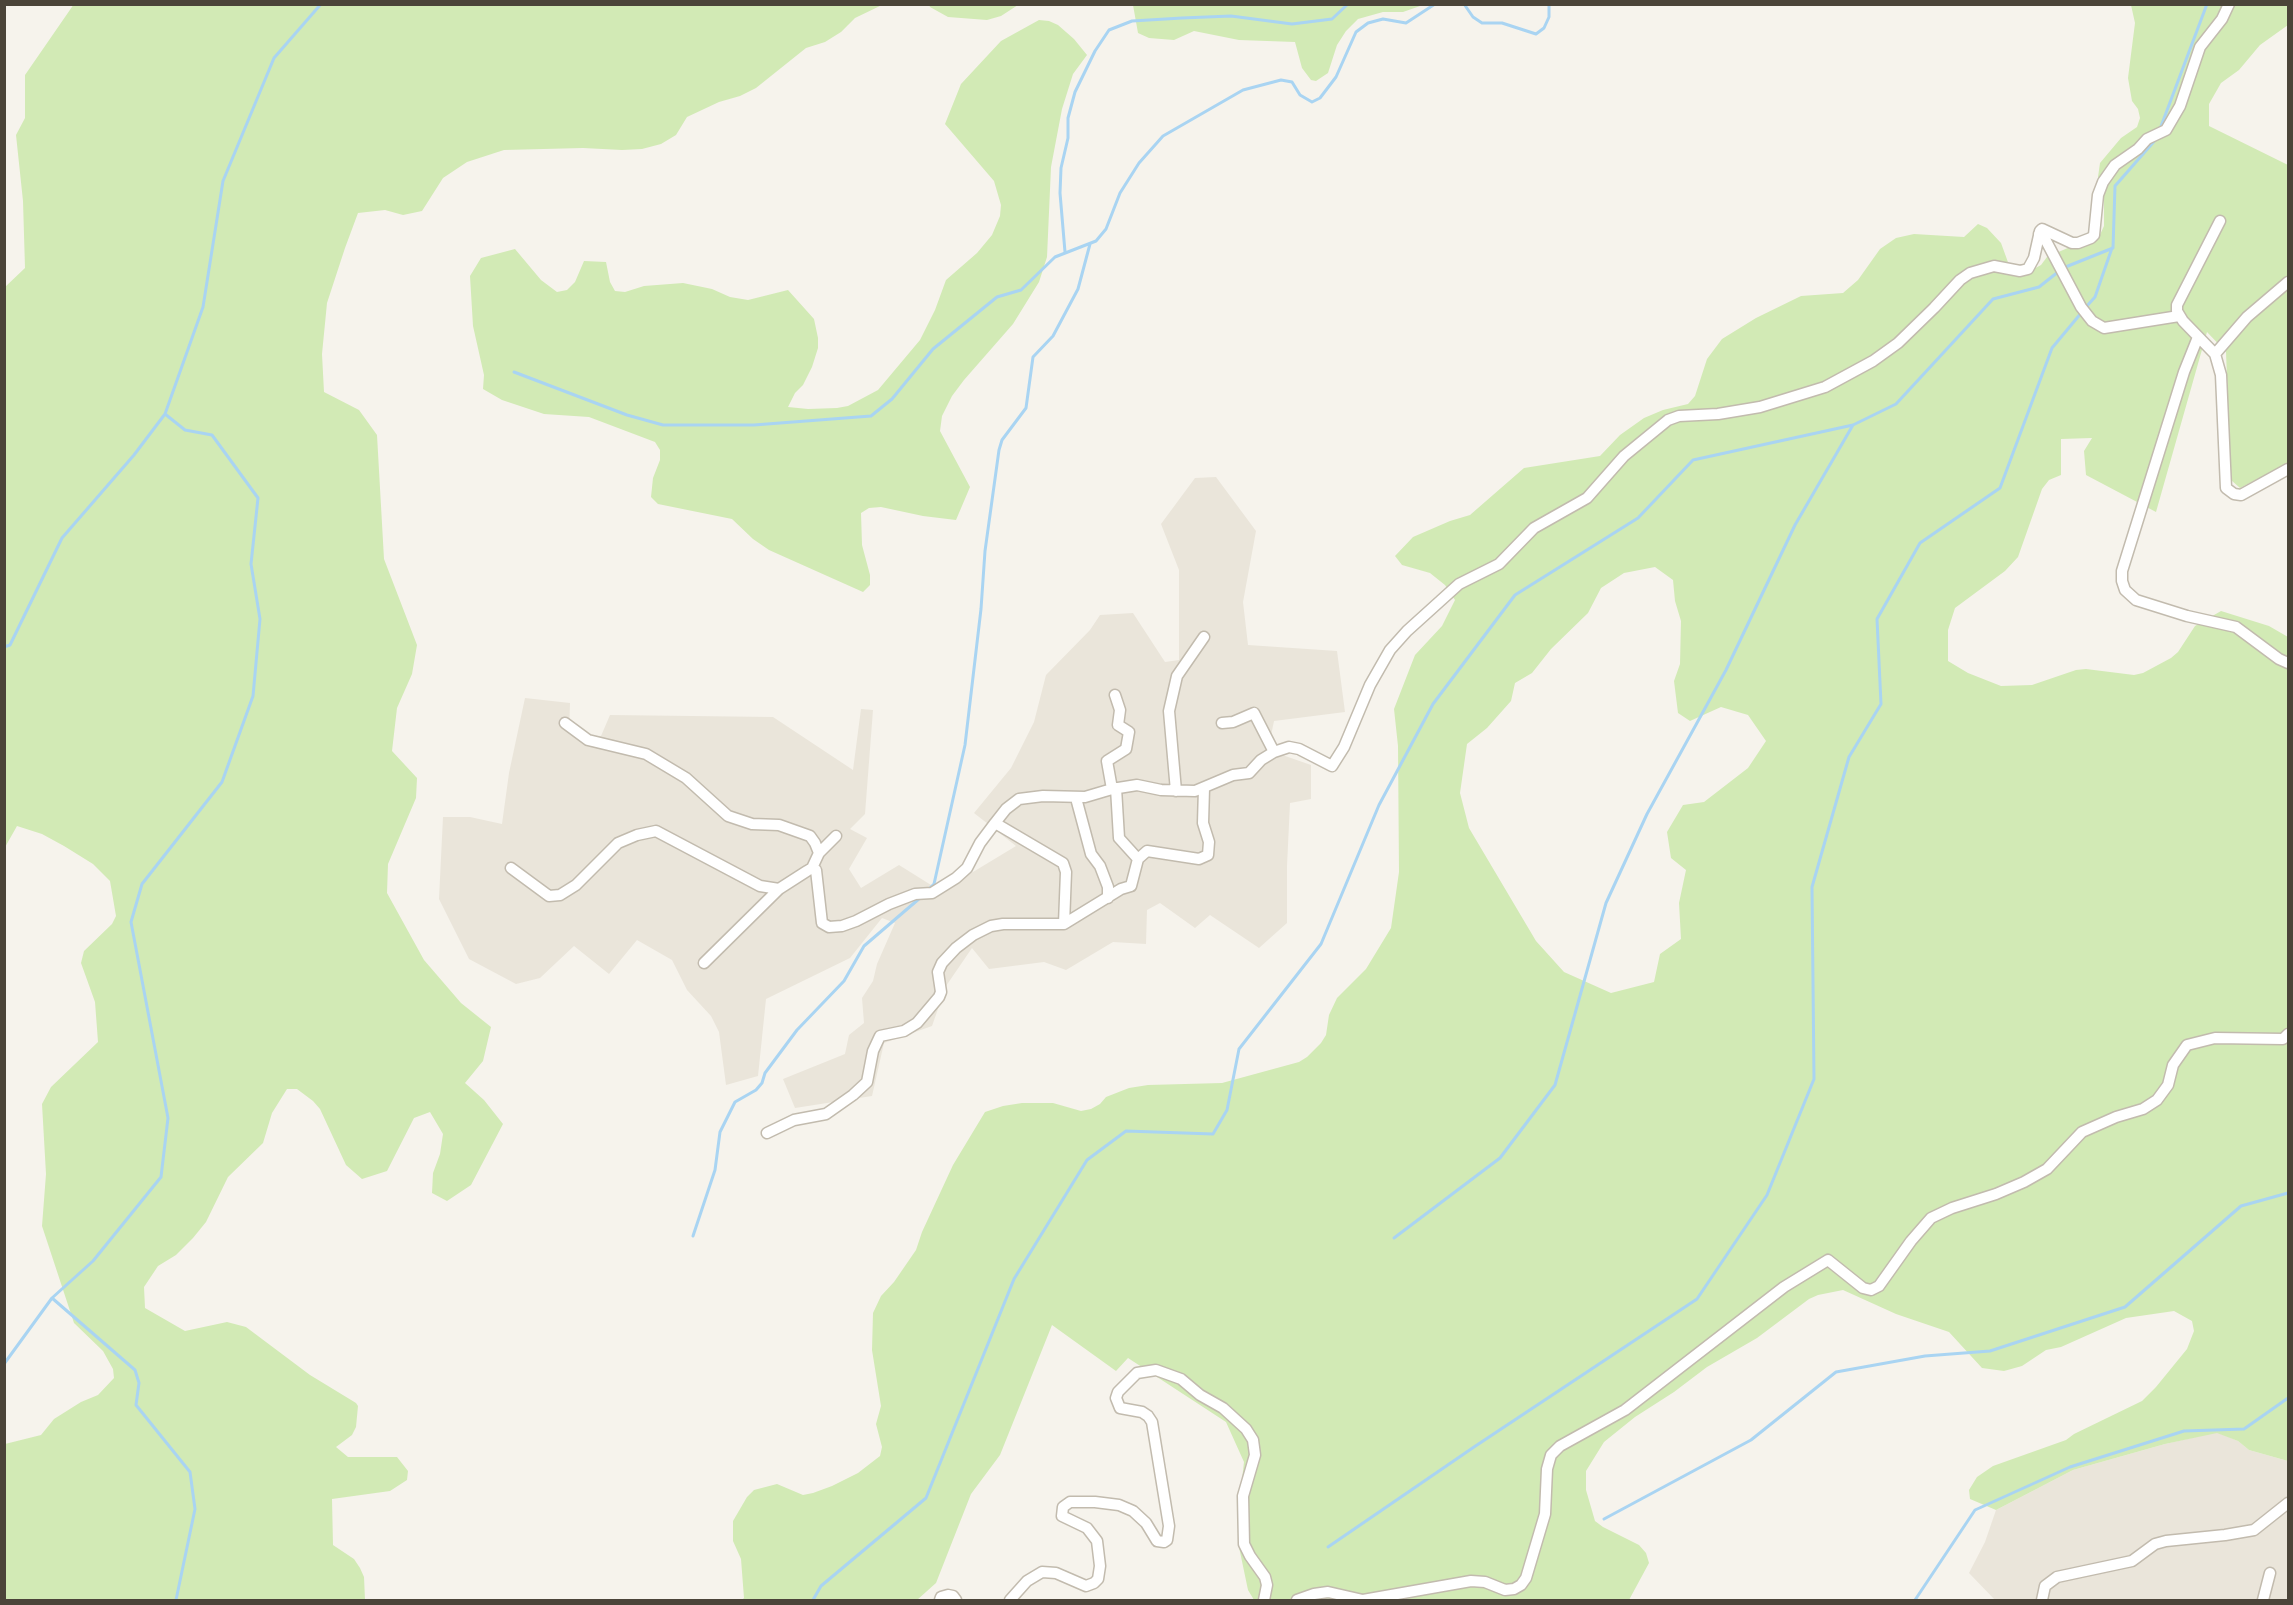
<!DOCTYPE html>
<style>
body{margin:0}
#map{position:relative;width:2293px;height:1605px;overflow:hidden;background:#f6f3ec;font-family:Lato,sans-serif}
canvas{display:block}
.frame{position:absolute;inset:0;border:6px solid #4b4439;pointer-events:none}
</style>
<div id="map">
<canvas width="2293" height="1605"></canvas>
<div class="frame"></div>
</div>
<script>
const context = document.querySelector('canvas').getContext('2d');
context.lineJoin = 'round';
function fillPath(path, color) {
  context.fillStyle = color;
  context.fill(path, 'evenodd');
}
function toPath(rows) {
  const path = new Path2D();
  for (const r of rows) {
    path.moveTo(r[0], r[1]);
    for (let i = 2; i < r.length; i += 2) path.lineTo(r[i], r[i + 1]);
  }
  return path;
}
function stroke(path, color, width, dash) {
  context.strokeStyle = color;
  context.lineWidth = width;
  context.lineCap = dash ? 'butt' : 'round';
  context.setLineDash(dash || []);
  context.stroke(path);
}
const residential = toPath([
 [1216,477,1256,531,1243,602,1248,645,1337,651,1345,712,1274,721,1268,750,1311,765,1311,799,1290,803,1287,866,1287,923,1259,948,1210,915,1195,928,1160,903,1147,910,1146,944,1113,942,1066,970,1044,962,989,969,972,948,946,986,932,1026,884,1043,872,1096,795,1108,783,1079,845,1054,849,1035,864,1023,862,998,873,981,877,964,895,923,882,918,850,958,766,999,758,1076,726,1085,719,1032,711,1016,687,990,672,960,637,940,609,974,574,946,540,978,516,984,469,959,439,899,443,817,470,817,502,824,509,773,525,698,570,703,569,734,601,736,610,715,773,717,853,770,861,709,873,710,865,814,850,829,867,838,849,869,861,888,899,865,931,885,973,872,1016,846,974,813,1011,768,1034,722,1046,675,1090,630,1100,615,1133,613,1165,662,1179,660,1179,570,1161,524,1195,478],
 [2217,1432,2238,1441,2249,1450,2288,1461,2288,1600,1995,1600,1969,1573,1985,1542,1996,1510,2073,1470,2165,1444]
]);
const green = toPath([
 [74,4,882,5,855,18,841,32,825,42,806,48,756,88,740,96,719,102,687,117,676,135,661,144,642,149,622,150,583,148,504,150,467,162,443,178,422,211,403,215,385,210,358,213,345,248,327,303,322,354,324,392,359,410,377,435,384,559,417,645,412,674,397,708,392,751,417,778,416,798,388,864,387,893,424,960,461,1003,491,1027,483,1061,465,1083,484,1100,503,1124,471,1185,447,1201,432,1193,433,1173,440,1154,443,1134,430,1112,414,1118,387,1171,362,1179,346,1165,320,1109,313,1101,297,1089,287,1089,272,1113,263,1143,228,1177,206,1222,193,1238,176,1255,158,1266,144,1287,145,1308,185,1331,227,1322,246,1327,310,1375,356,1403,358,1406,356,1427,352,1435,336,1447,348,1457,397,1457,408,1471,407,1480,390,1491,332,1499,333,1545,354,1559,360,1568,364,1577,365,1600,5,1600,5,1444,41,1435,54,1419,81,1402,98,1395,114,1378,113,1369,103,1351,74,1323,42,1226,46,1174,42,1104,51,1087,98,1042,95,1002,81,963,84,951,112,924,116,916,110,881,93,864,64,846,42,834,17,826,4,849,4,288,25,268,23,201,16,135,25,118,25,75],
 [929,5,929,4,1018,5,1001,16,987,20,948,17,930,7],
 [1133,5,1133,4,1423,5,1403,12,1383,12,1358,19,1346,31,1337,45,1328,73,1316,81,1311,80,1302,68,1295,42,1239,40,1194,31,1174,40,1149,38,1138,33],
 [2131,5,2288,5,2288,25,2260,45,2239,70,2221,83,2209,104,2209,126,2288,165,2288,466,2279,468,2240,488,2231,480,2226,352,2207,332,2156,512,2086,475,2084,451,2092,438,2061,439,2061,475,2049,480,2042,489,2018,557,2005,571,1955,608,1948,630,1948,661,1968,673,2001,686,2032,685,2076,670,2086,669,2134,675,2143,673,2171,658,2178,652,2195,626,2221,611,2269,626,2288,637,2288,1461,2249,1450,2238,1441,2217,1433,2165,1444,2073,1470,1996,1510,1970,1499,1969,1490,1977,1477,1993,1466,2066,1440,2074,1434,2142,1401,2156,1387,2187,1349,2194,1331,2192,1321,2174,1311,2126,1318,2061,1347,2046,1350,2022,1366,2004,1371,1982,1368,1949,1332,1896,1314,1843,1290,1818,1295,1809,1299,1757,1338,1707,1367,1674,1392,1635,1417,1604,1442,1586,1471,1586,1490,1595,1521,1603,1527,1639,1545,1646,1553,1649,1563,1629,1600,1254,1600,1248,1590,1239,1547,1238,1515,1244,1462,1226,1422,1128,1358,1116,1371,1052,1325,1000,1455,971,1494,936,1583,917,1600,742,1600,744,1598,741,1559,733,1541,733,1521,747,1497,754,1490,777,1484,803,1495,813,1493,832,1486,858,1473,880,1456,882,1447,876,1424,881,1406,872,1350,873,1313,881,1296,894,1282,916,1250,922,1232,953,1165,985,1112,1003,1106,1022,1103,1053,1103,1081,1111,1091,1109,1100,1104,1106,1097,1129,1088,1148,1085,1222,1083,1299,1062,1307,1057,1321,1043,1326,1035,1329,1015,1337,998,1366,969,1391,928,1399,872,1398,746,1394,709,1415,655,1442,626,1455,600,1445,585,1430,573,1402,565,1395,556,1413,537,1450,521,1470,515,1524,468,1600,456,1620,435,1644,418,1663,410,1688,404,1695,396,1707,359,1722,339,1756,318,1801,296,1843,293,1858,280,1880,249,1896,238,1914,234,1964,237,1978,224,1987,228,2001,243,2013,276,2019,277,2041,265,2047,257,2070,247,2089,245,2098,239,2104,226,2104,194,2098,177,2100,163,2121,138,2137,127,2140,118,2138,109,2132,101,2128,78,2135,23],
 [1655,567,1673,580,1675,601,1681,621,1680,664,1674,681,1678,713,1690,721,1721,707,1748,715,1766,741,1748,768,1704,802,1683,805,1667,832,1671,858,1686,870,1679,903,1681,939,1660,954,1654,982,1611,993,1564,972,1536,941,1469,828,1460,793,1467,744,1487,728,1511,701,1515,683,1532,673,1551,649,1588,613,1601,588,1624,573],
 [1039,20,1049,21,1058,25,1074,39,1087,55,1073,74,1062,109,1051,167,1047,257,1039,282,1013,324,964,380,952,396,942,416,940,431,970,487,956,520,923,516,881,507,869,508,861,513,862,545,870,575,870,585,863,592,769,550,753,539,732,519,658,504,651,497,653,478,660,460,660,450,655,442,589,417,544,414,502,400,483,389,484,375,473,326,470,276,481,258,515,249,541,280,557,292,567,290,575,282,584,261,606,262,610,282,615,291,625,292,644,286,683,283,712,289,730,297,748,300,788,290,814,319,818,338,818,348,812,367,803,385,795,393,788,407,808,409,837,408,848,406,878,390,920,340,935,310,946,280,977,253,992,235,1000,216,1001,205,994,181,945,124,961,84,1001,41]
]);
const stream = toPath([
 [1464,4,1473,17,1482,23,1502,23,1536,34,1544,28,1549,17,1549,4],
 [2160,129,2207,4],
 [1065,252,1060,193,1061,168,1068,138,1068,118,1075,92,1095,51,1109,30,1132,21,1182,18,1231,16,1292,24,1332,19,1348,4],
 [2063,268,2113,248,2115,186,2157,138],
 [2086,307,2095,297,2112,248],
 [514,372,627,415,663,425,754,425,871,416,892,399,933,349,997,297,1021,290,1055,257,1096,241,1106,229,1120,193,1139,163,1163,136,1243,90,1281,80,1292,82,1300,95,1312,102,1320,98,1336,77,1356,32,1368,23,1383,19,1406,23,1435,4],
 [4,647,10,645,62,538,134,455,165,414,203,307,223,181,274,58,321,4],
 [929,889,934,884,965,745,981,609,985,551,999,450,1002,440,1026,408,1033,357,1053,336,1078,289,1090,244],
 [693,1236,715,1170,720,1132,735,1102,756,1090,762,1083,765,1073,797,1030,844,981,864,946,920,898],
 [1394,1238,1500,1158,1555,1085,1606,903,1647,814,1726,670,1795,525,1853,425],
 [52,1298,135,1370,139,1383,136,1405,190,1472,195,1509,176,1600],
 [4,1364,52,1298,93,1261,161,1177,168,1118,131,922,142,884,222,782,253,696,260,619,251,564,258,498,212,435,185,430,165,414],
 [1604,1519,1751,1440,1836,1372,1925,1356,1990,1351,2125,1307,2241,1206,2288,1193],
 [1328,1547,1474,1447,1697,1299,1767,1195,1814,1079,1812,887,1849,757,1881,704,1877,619,1920,543,2000,488,2052,348,2082,312],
 [813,1600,821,1586,926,1498,1014,1279,1087,1160,1126,1131,1213,1134,1227,1110,1239,1049,1321,944,1379,805,1433,704,1515,595,1638,518,1693,460,1853,425,1896,404,1993,299,2039,287,2058,272],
 [1915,1600,1975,1510,2070,1467,2184,1431,2244,1429,2288,1398]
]);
const street = toPath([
 [2220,221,2177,305,2177,311,2183,321,2215,354,2221,375,2226,488,2234,494,2241,495,2288,469],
 [2039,234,2045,239,2081,307,2092,321,2104,328,2179,316],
 [2198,337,2184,372,2122,571,2122,581,2125,590,2136,600,2187,616,2236,627,2279,659,2288,663],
 [2215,354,2247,317,2288,282],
 [565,723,588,740,646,754,686,778,728,816,752,824,779,825,810,836,815,843,819,853],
 [1222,723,1233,722,1254,713,1274,752],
 [1116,788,1119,838,1138,859],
 [1112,789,1107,761,1126,749,1129,732,1118,725,1120,710,1115,695],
 [1176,791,1169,711,1177,676,1204,637],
 [1076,798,1091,854,1100,866,1108,887,1108,898],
 [995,823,1063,863,1066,872,1064,924],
 [511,868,549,896,560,895,576,885,618,843,637,835,656,831,760,886,779,889,807,871,812,868,816,870,822,923,829,927,842,926,856,921,889,904,915,894,932,893,956,878,967,868,980,843,995,823,1006,809,1019,799,1043,796,1085,797,1112,789,1137,785,1161,790,1195,791,1233,775,1249,773,1261,760,1274,752,1289,747,1299,749,1332,766,1344,747,1370,685,1390,650,1407,631,1459,584,1499,564,1534,528,1587,498,1624,456,1668,420,1679,416,1718,414,1760,407,1825,387,1873,361,1898,343,1934,308,1960,280,1970,273,1994,266,2020,271,2028,269,2034,258,2040,231,2042,229,2072,243,2078,243,2091,238,2094,235,2098,195,2103,182,2115,165,2138,149,2147,139,2166,130,2180,106,2200,47,2222,19,2229,4],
 [812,868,819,853,836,836],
 [704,963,779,889],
 [767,1133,794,1120,826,1114,853,1095,867,1082,873,1051,880,1036,904,1031,917,1023,939,997,941,992,938,972,942,963,956,948,973,935,991,926,1003,924,1064,924,1121,889,1131,886,1138,859,1147,851,1199,859,1208,855,1209,842,1203,823,1204,788],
 [940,1600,941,1597,948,1595,953,1596,956,1600],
 [1010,1600,1027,1581,1042,1572,1056,1573,1086,1586,1094,1583,1098,1579,1100,1566,1097,1541,1087,1528,1062,1516,1063,1507,1070,1502,1095,1502,1119,1505,1133,1511,1146,1523,1157,1541,1164,1542,1167,1540,1169,1526,1152,1422,1148,1416,1142,1412,1120,1408,1116,1398,1118,1392,1137,1373,1156,1370,1181,1379,1200,1395,1223,1408,1246,1429,1253,1440,1255,1455,1243,1496,1244,1544,1250,1556,1265,1577,1267,1585,1264,1600],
 [1297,1600,1314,1594,1328,1592,1363,1600,1471,1581,1485,1582,1505,1590,1514,1589,1521,1585,1526,1578,1545,1514,1547,1469,1551,1455,1560,1446,1625,1410,1784,1287,1828,1260,1863,1288,1871,1290,1879,1286,1911,1241,1931,1218,1952,1208,1996,1194,2024,1182,2047,1169,2082,1132,2116,1117,2143,1109,2157,1100,2168,1085,2173,1065,2187,1045,2215,1038,2283,1039,2288,1034],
 [2042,1600,2045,1586,2057,1577,2132,1561,2155,1544,2166,1541,2225,1535,2254,1530,2288,1503],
 [2263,1600,2270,1573]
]);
fillPath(residential, '#eae5da');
fillPath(green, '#d2eab5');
stroke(stream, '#a9d4f2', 3);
stroke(street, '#c2bbae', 13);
stroke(street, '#fff', 10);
</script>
